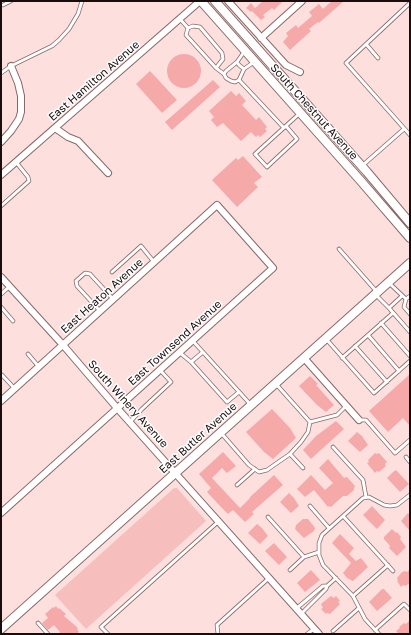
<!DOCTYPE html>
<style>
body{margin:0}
#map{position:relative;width:411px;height:635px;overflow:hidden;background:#fddfde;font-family:"Golos Text",sans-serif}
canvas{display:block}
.frame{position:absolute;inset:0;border:2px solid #180c0c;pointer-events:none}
</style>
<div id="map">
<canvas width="411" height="635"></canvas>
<div class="frame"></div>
</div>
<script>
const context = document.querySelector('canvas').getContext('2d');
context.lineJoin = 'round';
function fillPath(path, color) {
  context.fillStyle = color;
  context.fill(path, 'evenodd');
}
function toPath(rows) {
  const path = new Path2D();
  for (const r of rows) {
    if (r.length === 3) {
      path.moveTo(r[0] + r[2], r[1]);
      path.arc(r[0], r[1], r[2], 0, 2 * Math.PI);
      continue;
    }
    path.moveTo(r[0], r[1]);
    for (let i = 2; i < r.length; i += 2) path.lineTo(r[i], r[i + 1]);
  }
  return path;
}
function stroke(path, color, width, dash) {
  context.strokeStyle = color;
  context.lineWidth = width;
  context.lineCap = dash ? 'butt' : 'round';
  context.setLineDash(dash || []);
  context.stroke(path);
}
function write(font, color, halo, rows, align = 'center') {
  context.font = font + ' "Golos Text",sans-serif';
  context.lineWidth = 3;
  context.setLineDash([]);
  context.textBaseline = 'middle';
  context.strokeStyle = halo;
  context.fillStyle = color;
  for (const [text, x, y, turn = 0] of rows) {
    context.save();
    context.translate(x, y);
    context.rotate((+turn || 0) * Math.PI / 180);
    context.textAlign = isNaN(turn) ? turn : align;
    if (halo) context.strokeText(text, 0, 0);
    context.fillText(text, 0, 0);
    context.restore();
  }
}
const green = toPath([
 [174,488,177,488,206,521,86,629,55,595]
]);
const building = toPath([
 [263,1,283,1,274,10,272,8,263,15,265,17,261,20,252,11,251,12,246,8,251,3,255,8],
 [332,1,344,1,319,23,318,22,309,29,311,31,290,50,283,42,288,36,286,33,296,25,298,28,312,16,309,12,319,4,323,9],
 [184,71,17],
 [150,71,177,100,162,113,136,84],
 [213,80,220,87,172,130,165,122],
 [231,91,236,96,239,93,246,101,242,105,256,120,259,117,267,127,265,129,267,131,260,137,258,135,256,137,251,132,241,141,223,123,217,127,211,120,214,117,209,111],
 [243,156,262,177,254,183,258,187,237,207,212,180,236,158,238,160],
 [410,374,410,426,403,418,388,432,369,411],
 [310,376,318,384,316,385,334,405,326,412,317,405,299,386],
 [272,409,290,428,296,438,273,459,264,452,246,432],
 [336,421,344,429,311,459,303,450,316,436],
 [357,432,362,436,368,445,360,452,348,441],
 [223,452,236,466,227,473,222,468,212,478,240,508,250,498,250,497,274,475,283,485,252,512,254,514,245,522,233,510,228,514,220,506,207,492,211,488,199,474],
 [375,453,377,454,379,453,387,462,385,464,386,466,379,472,377,471,375,473,367,463,369,462,368,460],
 [328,459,344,478,347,477,355,486,354,488,354,490,347,496,343,496,331,507,329,506,328,507,314,490,305,497,297,489,311,475,325,490,333,483,319,468],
 [396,470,409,484,400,492,387,478,392,473],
 [289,493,294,498,299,506,291,513,280,502],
 [372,506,385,520,377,529,363,515],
 [408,513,410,515,410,531,401,521],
 [303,519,308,519,315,528,314,531,304,538,295,529,296,525],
 [257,524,262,528,268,536,260,544,248,533],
 [392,529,396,533,397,532,401,537,400,539,406,547,397,556,389,548,390,546,384,539,384,537],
 [340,534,354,548,349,554,356,561,361,558,368,567,353,581,347,578,343,573,351,563,332,543],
 [274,543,287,557,279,565,265,551],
 [410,569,410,583,405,586,403,585,401,587,397,581,398,580,397,578,402,572,405,571,407,572],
 [311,570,320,580,305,592,297,583],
 [382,589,384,589,392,598,377,611,369,602],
 [331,596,334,598,336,596,340,601,338,602,340,604,330,614,327,613,326,614,321,609,323,608,321,604],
 [56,606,58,609,59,608,66,614,64,616,78,628,77,629,79,632,76,634,58,634,60,632,54,625,48,630,42,623,48,618,45,614,53,607,54,608],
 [410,620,410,634,399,634,396,631,400,628,399,627,404,623,406,624]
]);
const lane = toPath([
 [410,3,346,63,410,135],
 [3,5,11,1],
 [180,19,188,28],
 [193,26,200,27,222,53,223,59,216,68,186,35,188,28,193,26],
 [366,44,378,58],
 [244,52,237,62,239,65,244,69,254,62],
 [237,62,226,71,224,74,226,78,231,81,235,82,239,80,244,69],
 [216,68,224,74],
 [1,73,11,66,52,46,59,40,69,29,78,14,82,1],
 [239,80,284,128],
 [286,126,297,139,267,167,255,154,299,114],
 [363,165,404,129],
 [1,206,29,181,28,177,16,162],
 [339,249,377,292],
 [112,272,141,246,154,262],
 [389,283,406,299],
 [1,294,9,287],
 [376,295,389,308,402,296],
 [410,296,406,299,404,307,410,314],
 [1,307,13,321],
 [389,308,410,332],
 [100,311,77,286,76,281,85,273,90,274,113,299],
 [381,323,410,356],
 [368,335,399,371],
 [192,340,251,405],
 [327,340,374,393,410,361],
 [355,346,387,382],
 [179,352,191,362,227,402,239,392],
 [28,354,39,367],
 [342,358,393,313],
 [191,362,203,352],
 [2,375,15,389],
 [276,384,310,422,337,415,346,406],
 [359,420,366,420,395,453,410,440],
 [130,422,142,409,171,382,160,370],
 [222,434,249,465,259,472,267,470,290,454,301,442,308,432,310,422],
 [333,447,363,480,366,497],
 [290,454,303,468],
 [406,457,410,462],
 [237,485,255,469],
 [310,506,329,528],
 [343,516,393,571],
 [268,517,304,557],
 [290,570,304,557,319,552],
 [327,586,336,578],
 [353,596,388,565],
 [297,608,323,586,327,586,326,589,301,614],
 [38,623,48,634],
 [375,630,404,604,410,610],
 [333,631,359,608],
 [108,634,101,627,219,521],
 [218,634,217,625,269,578],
 [307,634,314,629],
 [379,634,365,619,353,596,323,565,319,555,319,543,322,535,363,498,369,497,384,505,390,506,397,505,410,495]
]);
const street = toPath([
 [228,1,286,65,300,72],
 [261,38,302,1],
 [55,128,68,137,78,141,108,173],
 [1,142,11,131,19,119,21,112,21,96,18,83,11,66],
 [1,175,200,1],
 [1,277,63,345,117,408,319,634],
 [304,358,359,420],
 [1,401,217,205,273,268,1,513]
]);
const secondary = toPath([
 [201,1,360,180,410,238],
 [215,1,367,172,410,223],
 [1,629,410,263]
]);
const streetNames = [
 ["East Hamilton Avenue",94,81,-41],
 ["South Chestnut Avenue",314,112,48],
 ["East Heaton Avenue",102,296,-42],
 ["East Townsend Avenue",175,343,-42],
 ["South Winery Avenue",128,404,48],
 ["East Butler Avenue",198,438,-42]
];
fillPath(green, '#f6bebd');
fillPath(building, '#f5a9a8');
stroke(lane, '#886867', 4.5);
stroke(street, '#886867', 8);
stroke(secondary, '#886867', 10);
stroke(lane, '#fff', 3);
stroke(street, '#fff', 6);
stroke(secondary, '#fff', 8);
write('11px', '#180c0c', '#fff', streetNames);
</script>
